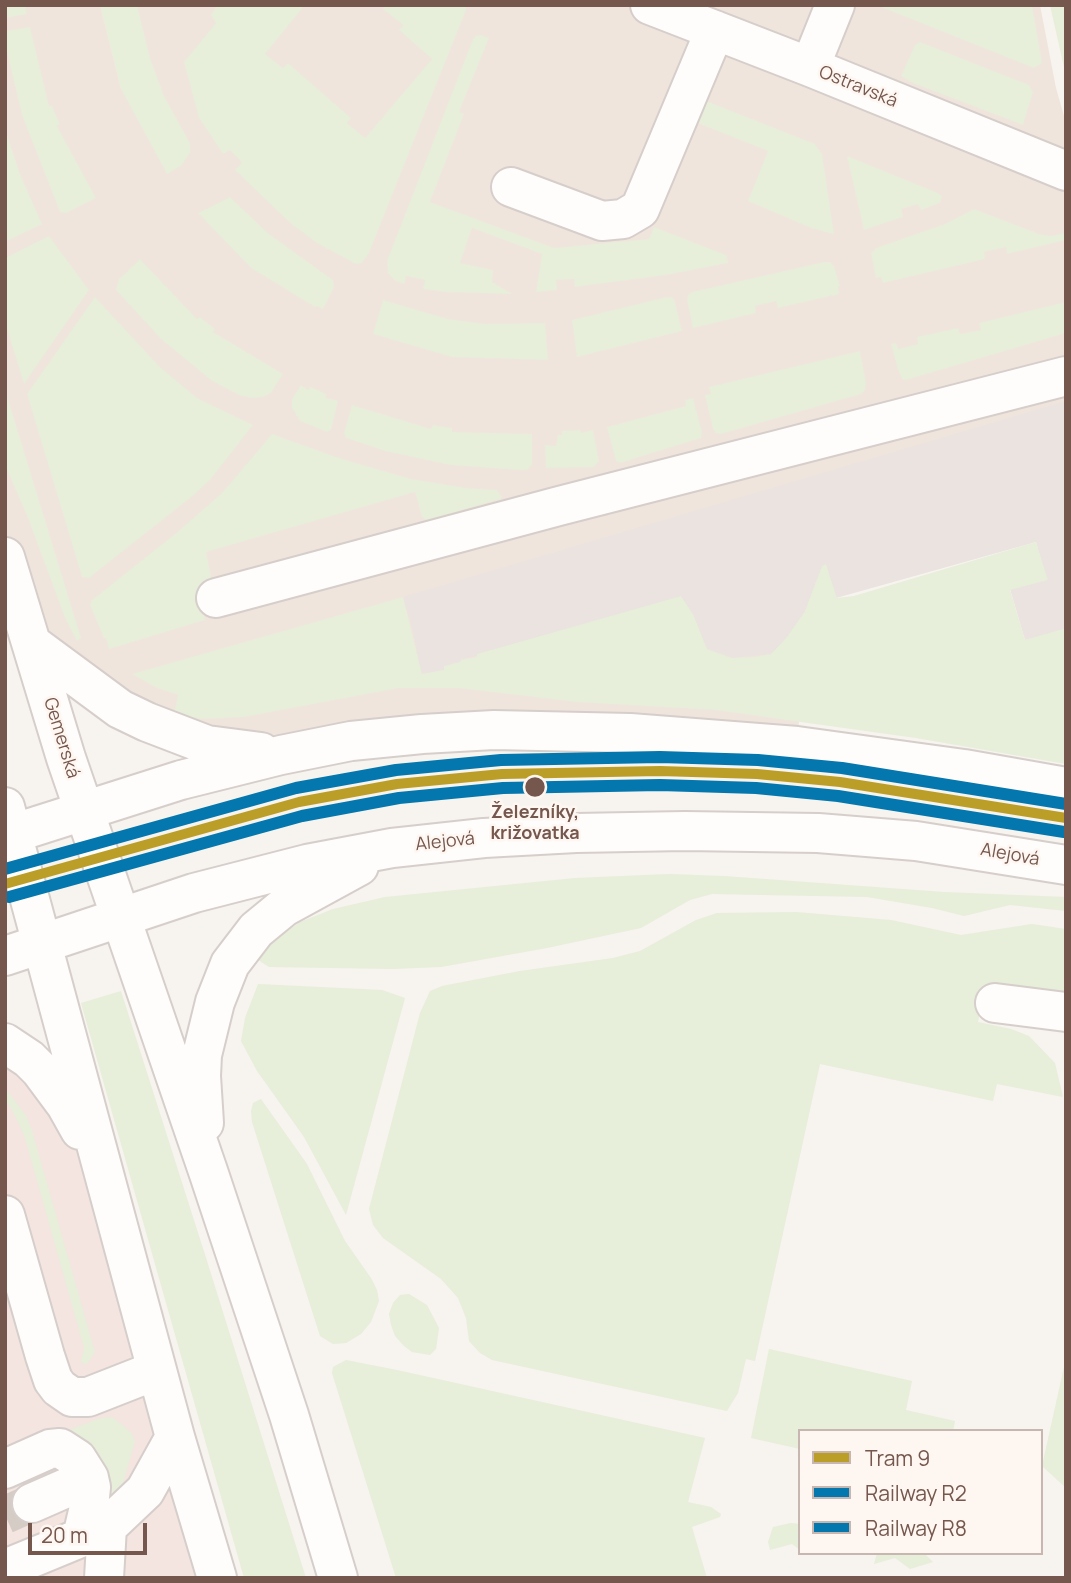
<!DOCTYPE html>
<meta charset="utf-8">
<style>
body{margin:0}
#map{position:relative;width:1071px;height:1583px;overflow:hidden;background:#f7f3ee;font-family:Manrope,sans-serif}
canvas{display:block}
.frame{position:absolute;inset:0;border:7px solid #75574e;pointer-events:none}
.legend{position:absolute;left:798px;top:1429px;width:245px;height:126px;box-sizing:border-box;background:#fef7f1;border:2px solid #c7b7b0;margin:0;padding:9px 12px;list-style:none;font-size:21px;color:#75574e}
.legend li{display:flex;align-items:center;gap:14px;height:35px}
.legend b{width:35px;border:2px solid #c7b7b0}
.scale{position:absolute;left:28px;top:1523px;width:119px;height:32px;box-sizing:border-box;border:4px solid #75574e;border-top:0;padding-left:9px;font-size:21px;line-height:24px;white-space:nowrap;color:#75574e;-webkit-text-stroke:5px #fef7f1;paint-order:stroke}
</style>
<div id="map">
<canvas width="1071" height="1583"></canvas>
<div class="frame"></div>
<ul class="legend">
<li><b style="height:9px;background:#bb9e27"></b>Tram 9</li>
<li><b style="height:9px;background:#0377ae"></b>Railway R2</li>
<li><b style="height:9px;background:#0377ae"></b>Railway R8</li>
</ul>
<div class="scale">20 m</div>
</div>
<script>
const context = document.querySelector('canvas').getContext('2d');
context.lineJoin = 'round';
function fillPath(path, color) {
  context.fillStyle = color;
  context.fill(path, 'evenodd');
}
function toPath(rows) {
  const path = new Path2D();
  for (const r of rows) {
    path.moveTo(r[0], r[1]);
    for (let i = 2; i < r.length; i += 2) path.lineTo(r[i], r[i + 1]);
  }
  return path;
}
function stroke(path, color, width, dash) {
  context.strokeStyle = color;
  context.lineWidth = width;
  context.lineCap = dash ? 'butt' : 'round';
  context.setLineDash(dash || []);
  context.stroke(path);
}
function write(font, color, halo, rows, align = 'center') {
  context.font = font + ' Manrope,sans-serif';
  context.lineWidth = 5;
  context.setLineDash([]);
  context.textBaseline = 'middle';
  context.strokeStyle = halo;
  context.fillStyle = color;
  for (const [text, x, y, turn = 0] of rows) {
    context.save();
    context.translate(x, y);
    context.rotate((+turn || 0) * Math.PI / 180);
    context.textAlign = isNaN(turn) ? turn : align;
    if (halo) context.strokeText(text, 0, 0);
    context.fillText(text, 0, 0);
    context.restore();
  }
}
const residential = toPath([
 [5,5,1040,5,1056,88,1066,123,1066,496,843,560,799,722,797,746,207,745,32,644,5,557]
]);
const commercial = toPath([
 [5,1043,66,1105,217,1578,5,1578]
]);
const industrial = toPath([
 [1066,401,1066,630,1025,640,1010,589,1046,578,1036,542,836,598,825,564,822,566,805,611,787,637,771,654,732,658,707,649,693,614,461,659,461,662,444,666,444,670,421,674,413,631,403,597]
]);
const green = toPath([
 [5,5,25,5,27,14,5,18],
 [100,5,137,5,150,58,164,96,190,143,190,153,182,165,167,174,121,89],
 [217,5,305,5,265,54,283,68,288,63,351,118,347,123,365,138,432,59,399,30,403,25,383,9,386,5,466,5,466,10,369,253,362,263,356,264,317,243,290,223,235,170,242,163,230,150,223,154,199,118,184,62,216,23,211,15],
 [876,5,1032,5,1042,63,1034,68],
 [1050,5,1066,5,1066,76],
 [30,27,49,106,52,106,60,124,57,126,96,198,66,213,60,212,22,115,5,44,6,31],
 [481,35,489,38,459,112,464,114,430,202,554,248,649,239,654,227,726,255,728,263,666,275,575,287,574,279,556,280,557,290,536,292,542,254,472,228,460,263,493,270,492,282,512,294,446,292,423,289,425,280,406,276,404,284,394,280,388,273,387,261,473,39,476,36],
 [920,42,1029,85,1033,92,1023,125,913,83,901,76,915,45],
 [706,101,815,144,822,154,834,234,811,228,748,201,768,151,695,122],
 [5,129,20,174,42,224,5,242],
 [847,156,938,193,942,196,940,203,921,210,918,204,901,209,903,217,864,230],
 [230,197,269,234,333,280,334,287,323,309,317,306,315,307,251,268,198,213],
 [974,209,1039,234,1051,236,1066,233,1066,240,1007,254,1006,247,984,252,985,259,883,283,881,277,876,278,871,253,876,248,945,224],
 [49,236,89,290,24,384,5,322,5,258],
 [140,259,197,319,200,317,215,329,213,332,283,374,271,393,263,397,252,398,239,395,212,381,161,339,116,290,119,279],
 [824,262,830,262,834,266,840,286,838,287,839,294,778,308,776,301,755,306,756,313,693,328,687,300,688,295,692,292],
 [95,297,160,367,197,398,253,425,211,479,194,495,89,578,82,577,27,394],
 [667,297,673,298,675,302,682,331,577,357,572,320],
 [383,300,448,319,485,324,545,323,548,360,452,357,373,334],
 [1066,302,1066,333,906,380,902,379,898,370,891,344,896,343,898,349,918,344,917,337,958,328,960,334,981,330,979,323],
 [860,351,866,383,865,390,861,394,721,434,716,433,713,429,705,395,711,394,709,387],
 [301,385,308,390,310,387,318,390,326,394,326,398,338,401,331,430,327,432,300,421,292,408,292,399],
 [5,389,81,638,77,641,65,618,28,518,5,465],
 [693,398,702,432,701,438,620,463,616,461,607,427,686,406,685,400],
 [352,405,431,429,433,425,452,428,452,432,532,434,532,465,527,470,520,470,450,465,385,451,346,438,344,433],
 [580,430,581,433,593,430,599,461,594,467,546,468,545,445,556,446,558,435,562,435,562,431],
 [272,434,339,458,411,479,467,488,497,490,502,497,500,499,427,520,422,517,415,492,206,552,212,582,198,586,205,620,109,649,106,638,104,638,90,605,92,600,175,534,222,493],
 [1036,542,1048,580,1010,590,1025,640,1066,628,1066,764,916,738,715,710,577,702,458,688,399,688,244,717,203,719,174,714,178,695,155,687,132,674,403,597,422,674,444,670,444,666,460,662,461,660,477,657,477,654,681,596,693,614,707,649,732,658,754,657,771,654,787,637,805,611,822,566,826,564,837,598,854,596],
 [669,874,724,876,944,892,1066,897,1066,911,1010,905,964,916,932,908,867,897,712,894,690,900,641,928,547,948,441,967,393,969,269,967,255,958,273,941,300,922,333,909,385,897,575,878],
 [796,912,891,920,961,935,1032,924,1066,929,1066,994,986,984,978,1022,1011,1029,1029,1036,1055,1063,1063,1097,997,1084,993,1101,820,1064,755,1361,746,1359,738,1393,727,1411,492,1360,480,1353,469,1341,466,1318,458,1298,441,1279,383,1238,373,1225,369,1209,420,1013,430,991,442,986,520,971,613,958,640,951,696,920,717,913],
 [258,984,382,990,405,998,346,1215,304,1137,257,1071,241,1041,245,1018],
 [121,991,207,1261,306,1578,244,1578,81,1003],
 [5,1088,26,1115,32,1130,95,1352,88,1363,84,1364,81,1362,84,1348,24,1135,11,1108,5,1100],
 [261,1099,307,1164,345,1241,371,1278,377,1290,379,1301,371,1322,361,1334,346,1343,333,1344,320,1336,252,1122,251,1111,253,1103],
 [409,1294,427,1305,439,1328,436,1349,430,1355,412,1352,404,1346,395,1336,391,1325,389,1314,393,1303,400,1295],
 [769,1349,912,1381,906,1410,955,1421,953,1431,800,1431,800,1449,751,1438],
 [1066,1358,1066,1488,1042,1466],
 [346,1360,397,1370,705,1438,688,1502,711,1507,721,1514,720,1517,692,1527,707,1578,396,1578,332,1373,333,1367],
 [112,1417,131,1432,135,1441,121,1491,109,1504,64,1432,100,1418],
 [791,1523,800,1524,800,1550,792,1544,770,1550,768,1542,773,1527],
 [877,1553,924,1553,933,1562,910,1569,895,1558,874,1564]
]);
const minorTunnel = toPath([
 [5,1515,32,1503]
]);
const minor = toPath([
 [650,5,810,67,1066,171],
 [810,67,835,5],
 [511,187,602,221,623,219,640,209,715,30],
 [5,557,66,758,209,1174,289,1415,338,1578],
 [216,598,559,506,1066,376],
 [32,644,120,709,147,722,207,745,261,752],
 [5,807,175,1437,217,1578],
 [5,836,181,780,281,755,351,741,422,734,494,730,630,733,797,746,964,769,1066,787],
 [5,956,194,893,307,864,392,848,484,838,576,833,685,831,818,833,916,841,1066,865],
 [995,1003,1066,1012],
 [5,1043,29,1059,40,1070,66,1105,80,1130],
 [204,1123,201,1076,202,1055,215,1002,230,964,256,930,284,907,359,866],
 [5,1215,45,1356,53,1380,59,1388,72,1397,88,1397,157,1370],
 [5,1469,50,1449,60,1448,77,1459,89,1478,91,1487,89,1507,82,1537],
 [32,1503,89,1478],
 [5,1569,107,1527,145,1491,175,1437],
 [104,1578,107,1527]
]);
const rail1 = toPath([
 [9,897,302,816,399,798,503,788,660,785,756,788,838,796,1064,832]
]);
const rail2 = toPath([
 [5,869,296,788,396,770,501,760,660,757,758,760,842,768,1066,804]
]);
const tram1 = toPath([
 [5,884,299,802,397,784,502,774,660,771,757,774,840,782,1066,818]
]);
const markers = [
 [535,787,11,"#75574e"]
];
const streetNames = [
 ["Ostravská",858,87,22],
 ["Gemerská",61,738,73],
 ["Alejová",445,842,-6],
 ["Alejová",1010,855,10]
];
const stopNames = [
 ["Železníky,",535,813],
 ["križovatka",535,834]
];
fillPath(residential, '#f0e5dc');
fillPath(commercial, '#f4e5e0');
fillPath(industrial, '#eae3df');
fillPath(green, '#e7eeda');
stroke(minorTunnel, '#d6ccc6', 38, [38, 19]);
stroke(minor, '#d6ceca', 42);
stroke(minor, '#fefdfc', 38);
stroke(rail1, '#0377ae', 12);
stroke(rail2, '#0377ae', 12);
stroke(tram1, '#bb9e27', 10);
for (const [x, y, r, color] of markers) {
  const dot = new Path2D();
  dot.arc(x, y, r, 0, 2 * Math.PI);
  context.fillStyle = color;
  context.fill(dot);
  stroke(dot, '#fef7f1', 2.5);
}
write('18px', '#75574e', '#fef7f1', streetNames);
write('bold 18px', '#75574e', '#fef7f1', stopNames);
</script>
